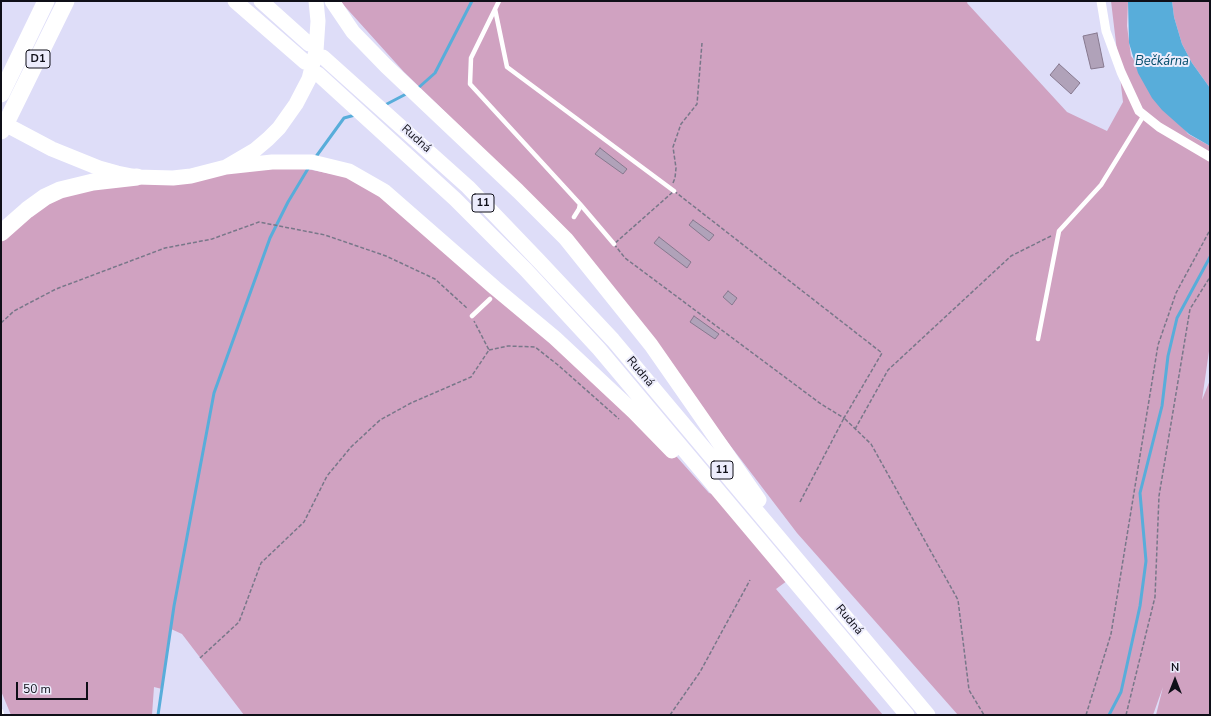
<!DOCTYPE html>
<meta charset="utf-8">
<style>
body{margin:0}
#map{position:relative;width:1211px;height:716px;overflow:hidden;background:#deddf8;font-family:"Nunito Sans",sans-serif}
canvas{display:block}
.frame{position:absolute;inset:0;border:2px solid #0f0f18;pointer-events:none}
.north{position:absolute;left:1155px;top:660px;width:40px;height:40px;-webkit-text-stroke:3px #ececfc;paint-order:stroke;rotate:0deg;font-size:11px;font-weight:700;line-height:16px;text-align:center;color:#0f0f18}
.north::after{content:'';display:block;margin:auto;width:14px;height:18px;background:#0f0f18;clip-path:polygon(50% 0,100% 100%,50% 72%,0 100%)}
.scale{position:absolute;left:16px;top:682px;width:72px;height:18px;box-sizing:border-box;border:2px solid #0f0f18;border-top:0;padding-left:5px;font-size:12px;line-height:14px;white-space:nowrap;color:#0f0f18;-webkit-text-stroke:3px #ececfc;paint-order:stroke}
</style>
<div id="map">
<canvas width="1211" height="716"></canvas>
<div class="frame"></div>
<div class="north">N</div>
<div class="scale">50 m</div>
</div>
<script>
const context = document.querySelector('canvas').getContext('2d');
context.lineJoin = 'round';
function fillPath(path, color) {
  context.fillStyle = color;
  context.fill(path, 'evenodd');
}
function toPath(rows) {
  const path = new Path2D();
  for (const r of rows) {
    path.moveTo(r[0], r[1]);
    for (let i = 2; i < r.length; i += 2) path.lineTo(r[i], r[i + 1]);
  }
  return path;
}
function stroke(path, color, width, dash) {
  context.strokeStyle = color;
  context.lineWidth = width;
  context.lineCap = dash ? 'butt' : 'round';
  context.setLineDash(dash || []);
  context.stroke(path);
}
function write(font, color, halo, rows, align = 'center') {
  context.font = font + ' "Nunito Sans",sans-serif';
  context.lineWidth = 4;
  context.setLineDash([]);
  context.textBaseline = 'middle';
  context.strokeStyle = halo;
  context.fillStyle = color;
  for (const [text, x, y, turn = 0] of rows) {
    context.save();
    context.translate(x, y);
    context.rotate((+turn || 0) * Math.PI / 180);
    context.textAlign = isNaN(turn) ? turn : align;
    if (halo) context.strokeText(text, 0, 0);
    context.fillText(text, 0, 0);
    context.restore();
  }
}
const green = toPath([
 [340,1,968,1,967,3,1067,112,1107,131,1123,102,1111,1,1128,1,1127,26,1131,56,1188,134,1210,146,1210,344,1202,400,1210,380,1210,715,1156,715,1163,687,1153,715,958,715,797,533,562,225,404,72],
 [1172,1,1210,1,1210,88,1192,63,1182,44,1174,17],
 [272,162,367,181,660,438,709,493,723,497,791,578,776,589,883,715,244,715,182,634,171,629,162,689,154,687,152,715,11,715,1,691,1,233,45,197]
]);
const water = toPath([
 [1128,1,1172,1,1174,17,1182,44,1192,63,1210,88,1210,146,1189,134,1162,110,1152,98,1138,73,1129,43]
]);
const stream = toPath([
 [417,89,435,73,472,1],
 [385,105,408,93],
 [315,158,344,118,355,115],
 [158,715,174,606,214,393,270,238,288,202,309,167],
 [1109,715,1121,692,1140,606,1146,561,1140,493,1162,406,1168,356,1177,318,1210,257]
]);
const building = toPath([
 [1097,33,1104,67,1091,69,1083,36,1097,33],
 [1059,64,1080,83,1071,94,1050,75,1059,64],
 [600,148,627,169,623,174,595,154,600,148],
 [693,220,714,235,709,241,689,225,693,220],
 [659,237,691,262,687,268,654,243,659,237],
 [728,291,737,298,732,305,723,297,728,291],
 [694,316,719,334,715,339,690,322,694,316]
]);
const path = toPath([
 [673,183,675,178,676,168,673,147,681,124,697,104,702,43],
 [674,191,882,353,844,418,821,404,625,258,614,244,674,191],
 [1,323,14,311,56,289,165,248,212,239,259,222,325,235,386,256,435,279,468,309],
 [489,350,508,346,535,347,558,365,619,419],
 [855,429,888,370,1011,256,1051,236],
 [800,502,844,418,871,444,958,600,969,690,984,715],
 [200,658,239,622,261,563,304,522,327,476,351,447,380,420,411,403,471,377,489,350,474,321],
 [670,715,700,672,750,580],
 [1086,715,1111,634,1158,345,1176,293,1210,230],
 [1126,715,1155,597,1159,496,1190,309,1210,277]
]);
const service = toPath([
 [499,1,471,58,470,84,580,204,614,244],
 [495,9,507,67,674,191],
 [574,217,579,209,580,204],
 [472,316,490,299],
 [1038,339,1059,231,1101,185,1144,115],
 [1,711,2,715]
]);
const minor = toPath([
 [1101,1,1106,31,1121,72,1139,111,1159,127,1210,157]
]);
const trunk = toPath([
 [235,1,305,62],
 [261,1,309,44],
 [332,1,353,32,386,66,518,191,566,239,651,345,759,500],
 [323,57,468,187,539,261,613,340,928,715],
 [318,74,455,199,526,270,599,349,907,715],
 [1,122,52,149,99,168,117,173,137,177,173,178,191,176,226,167,255,150,268,139,279,128,296,104,309,79,316,51,318,21,316,1],
 [226,167,272,162,312,162,349,171,384,191,495,288,555,338,634,412,672,451]
]);
const motorway = toPath([
 [1,94,46,1],
 [9,117,66,1],
 [1,131,2,130],
 [1,233,27,210,45,197,60,190,93,182,137,177]
]);
const shields = [
 [38,59,24],
 [483,203,22],
 [722,470,22]
];
const shieldNames = [
 ["D1",38,59],
 ["11",483,203],
 ["11",722,470]
];
const streetNames = [
 ["Rudná",416,139,42],
 ["Rudná",640,372,50],
 ["Rudná",849,620,50]
];
const waterNames = [
 ["Bečkárna",1162,62]
];
fillPath(green, '#d0a2c1');
fillPath(water, '#58adda');
stroke(stream, '#58adda', 3);
fillPath(building, '#b0a2b9');
stroke(building, '#87798f', 1);
stroke(path, '#787789', 1.5, [4, 2]);
stroke(service, '#fff', 4.5);
stroke(minor, '#fff', 9);
stroke(trunk, '#fff', 15);
stroke(motorway, '#fff', 17);
for (const [x, y, w] of shields) {
  const box = new Path2D();
  box.roundRect(x - w / 2, y - 9, w, 18, 3);
  context.fillStyle = '#ececfc';
  context.fill(box);
  stroke(box, '#0f0f18', 1);
}
write('bold 11px', '#0f0f18', null, shieldNames);
write('12px', '#0f0f18', '#ececfc', streetNames);
write('italic 13px', '#014b6a', '#ececfc', waterNames);
</script>
